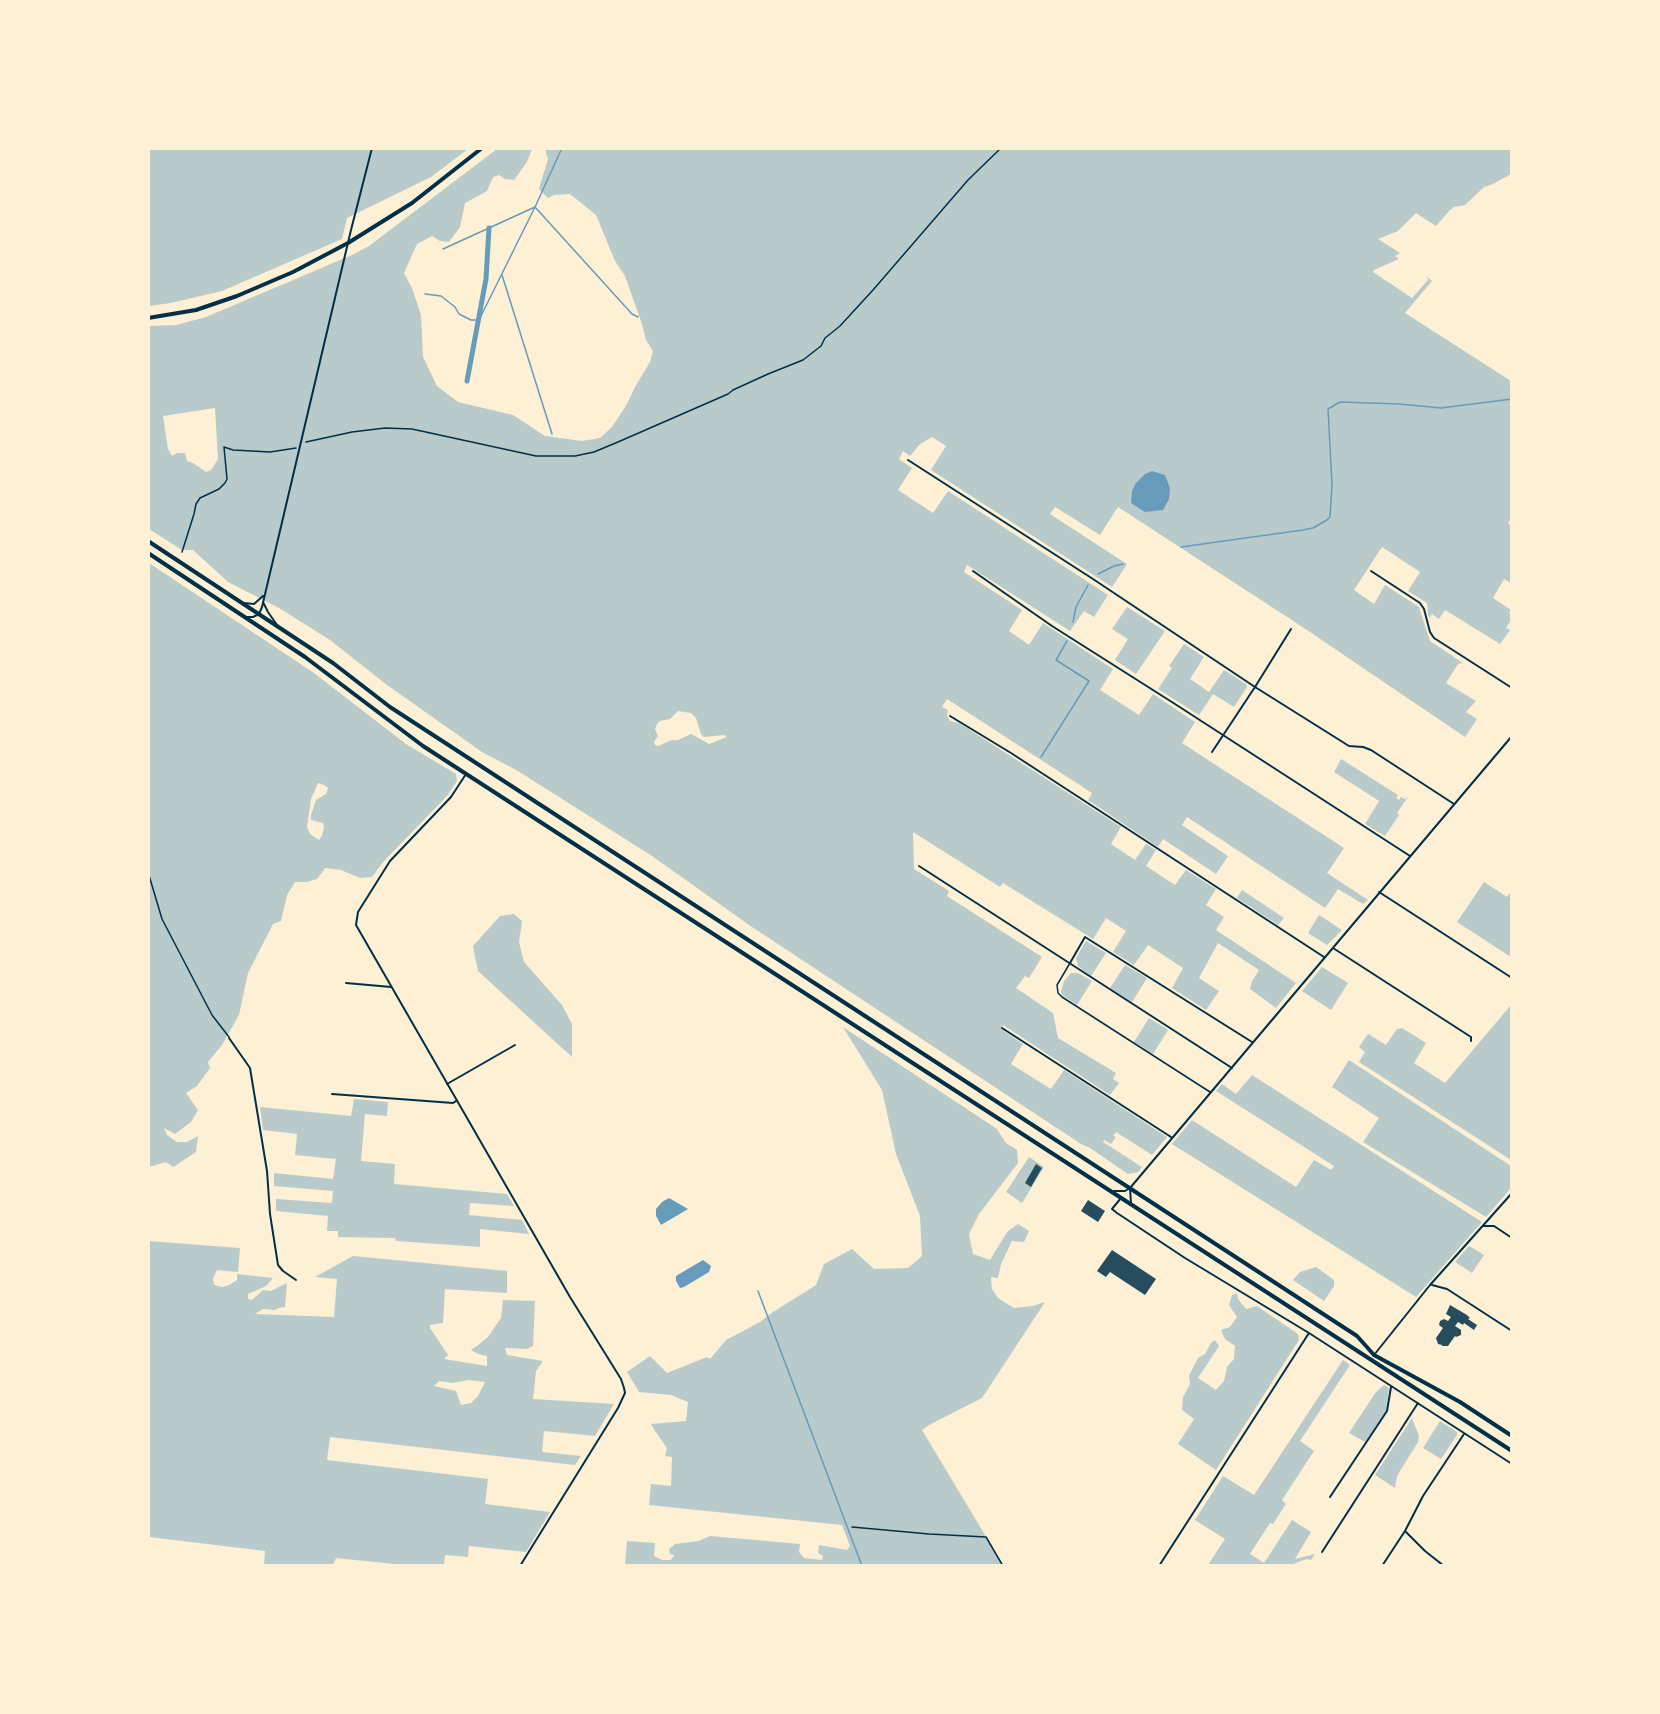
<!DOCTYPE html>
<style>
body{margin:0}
#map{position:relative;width:1660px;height:1714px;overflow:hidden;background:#fdf0d5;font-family:Karla,sans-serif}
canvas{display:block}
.frame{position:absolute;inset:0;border:150px solid #fdf0d5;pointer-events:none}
</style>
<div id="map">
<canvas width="1660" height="1714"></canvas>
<div class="frame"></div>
</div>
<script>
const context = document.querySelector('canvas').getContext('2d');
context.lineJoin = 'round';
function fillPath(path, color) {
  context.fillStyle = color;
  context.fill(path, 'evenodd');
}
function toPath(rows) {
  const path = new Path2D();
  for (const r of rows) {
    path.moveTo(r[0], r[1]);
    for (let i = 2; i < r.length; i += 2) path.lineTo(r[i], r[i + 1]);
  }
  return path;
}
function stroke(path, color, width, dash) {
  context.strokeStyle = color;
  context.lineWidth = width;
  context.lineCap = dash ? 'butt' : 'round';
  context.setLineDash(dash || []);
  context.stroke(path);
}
const green = toPath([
 [148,149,468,149,431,177,347,218,342,239,222,291,171,303,149,306],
 [497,149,532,149,527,162,514,180,505,179,499,175,493,177,487,191,465,203,460,227,449,242,440,241,432,236,417,244,404,273,412,288,421,315,423,357,437,386,458,402,513,415,545,436,582,441,600,438,612,427,627,404,635,387,650,362,653,351,646,340,642,324,625,276,615,261,596,215,570,194,554,195,548,198,539,189,548,159,545,149,1511,149,1511,174,1493,184,1484,187,1465,205,1454,207,1449,211,1436,226,1416,213,1398,231,1378,239,1400,253,1395,256,1399,259,1374,270,1373,272,1412,298,1428,280,1427,277,1432,281,1405,313,1511,381,1512,517,1508,523,1511,526,1511,583,1504,579,1493,598,1511,610,1509,613,1511,614,1511,620,1506,628,1510,630,1500,644,1445,610,1439,619,1432,614,1430,618,1428,615,1427,603,1408,591,1420,572,1382,547,1354,590,1374,604,1385,585,1419,607,1430,641,1463,663,1458,664,1446,683,1476,701,1466,712,1477,719,1465,737,1301,626,1118,507,1100,535,1055,507,1050,514,1127,564,1112,587,931,470,946,446,932,437,920,444,910,456,903,451,899,459,912,468,898,490,933,513,948,491,1108,595,1094,617,1084,611,1070,631,967,565,964,572,1022,610,1009,631,1029,645,1043,623,1113,669,1100,690,1139,715,1153,694,1195,722,1182,743,1344,848,1327,873,1368,900,1363,904,1338,889,1325,908,1187,817,1182,825,1228,856,1216,874,1163,839,1158,847,1088,800,1092,793,947,699,942,707,948,710,947,716,950,721,959,723,1121,827,1111,844,1135,860,1146,844,1156,850,1146,866,1175,885,1186,870,1216,889,1206,905,1224,917,1216,930,1296,983,1276,1008,1250,989,1252,981,1259,970,1218,943,1199,978,1219,991,1206,1010,1172,988,1183,968,1148,945,1134,965,1113,952,1126,931,1106,918,1093,939,1003,883,1000,887,913,832,914,869,949,891,947,896,1042,957,1029,978,1025,976,1016,988,1053,1013,1058,1038,1116,1073,1113,1079,1119,1083,1110,1095,1003,1025,1001,1029,1023,1044,1011,1064,1051,1089,1064,1070,1167,1137,1152,1155,1116,1132,1113,1136,1116,1137,1111,1144,1104,1140,1103,1142,1142,1167,1138,1172,1128,1174,1090,1148,1081,1144,749,925,652,856,518,771,482,752,387,685,330,640,279,608,228,582,193,550,182,550,149,529,148,326,176,325,206,317,352,255,369,246],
 [215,408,218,459,211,470,206,472,193,463,187,461,185,453,177,453,172,456,168,449,163,416],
 [678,711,691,713,696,718,701,734,704,737,724,735,727,737,709,744,691,734,678,740,672,740,658,746,655,745,654,742,658,736,655,729,657,724,660,721,670,719],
 [149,563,314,673,406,744,456,774,457,781,447,796,384,861,372,877,360,878,341,870,325,868,317,879,307,882,295,882,287,895,281,921,273,924,248,973,239,1015,222,1045,208,1062,210,1068,197,1086,186,1093,198,1110,191,1122,175,1134,164,1128,167,1135,177,1142,187,1142,198,1136,196,1152,173,1167,166,1162,149,1167],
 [318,783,324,785,328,788,326,794,316,800,311,815,311,820,323,823,324,827,322,836,319,840,310,834,307,827,311,799],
 [1127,607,1165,631,1136,674,1115,660,1128,639,1112,629],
 [1184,644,1204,657,1190,679,1209,692,1224,670,1246,684,1247,687,1234,707,1213,694,1199,715,1158,689,1172,668,1169,666],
 [1341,759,1398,795,1396,798,1399,800,1401,797,1405,799,1408,797,1397,813,1399,815,1385,836,1365,824,1379,801,1334,772],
 [1484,882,1507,897,1511,891,1511,957,1457,922],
 [1242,890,1284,918,1278,925,1237,898],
 [514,914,522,921,519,942,524,962,562,1005,572,1024,572,1057,478,971,473,946,500,916],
 [1319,915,1342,930,1327,945,1308,933],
 [1086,941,1106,953,1091,976,1078,966,1076,958],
 [1125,965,1147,978,1132,1002,1110,988],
 [1322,967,1348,983,1331,1010,1302,991],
 [1071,973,1078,973,1092,981,1077,1005,1062,995,1061,991,1064,981],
 [1511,1005,1511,1160,1359,1062,1365,1052,1359,1047,1368,1034,1386,1045,1397,1029,1402,1028,1426,1043,1414,1063,1445,1083],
 [1149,1018,1168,1030,1153,1054,1134,1042],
 [843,1027,997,1129,1006,1143,1017,1150,1018,1163,979,1214,969,1234,973,1254,990,1260,1007,1232,1018,1224,1029,1231,1024,1242,1012,1241,1001,1264,998,1278,991,1277,992,1289,998,1298,1014,1308,1033,1306,1045,1302,982,1398,929,1425,922,1430,1003,1565,625,1566,627,1541,655,1543,654,1556,662,1560,671,1560,674,1555,670,1554,669,1549,675,1544,699,1541,710,1536,800,1544,799,1552,804,1558,822,1560,823,1556,818,1553,819,1545,847,1550,850,1546,842,1525,649,1505,651,1484,671,1486,672,1457,665,1456,667,1448,655,1431,651,1424,686,1421,688,1402,671,1395,639,1392,627,1372,650,1356,667,1373,707,1357,710,1359,726,1340,760,1322,773,1312,816,1285,824,1264,852,1249,874,1269,908,1268,922,1256,920,1216,896,1154,882,1090],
 [1349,1060,1511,1166,1511,1188,1486,1217,1363,1142,1379,1118,1332,1087],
 [1252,1075,1482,1222,1416,1297,1172,1144,1192,1120,1296,1187,1314,1160,1331,1170,1334,1166,1216,1091,1222,1084,1236,1094],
 [354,1099,388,1102,387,1116,365,1114,361,1161,395,1164,394,1184,507,1194,514,1206,470,1203,469,1215,522,1220,529,1234,480,1229,480,1247,396,1241,395,1238,338,1237,338,1231,327,1231,328,1216,276,1211,276,1199,332,1203,333,1191,274,1186,274,1173,333,1179,336,1159,295,1155,297,1134,263,1130,260,1107,351,1116],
 [1029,1157,1044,1167,1022,1203,1006,1192],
 [148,1241,240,1248,238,1272,217,1270,213,1279,214,1285,222,1287,229,1285,237,1280,237,1274,273,1278,266,1286,248,1294,248,1299,252,1300,263,1290,271,1291,287,1283,285,1307,279,1308,275,1310,263,1309,255,1314,334,1317,337,1279,315,1277,353,1256,507,1271,507,1293,445,1289,443,1323,430,1325,430,1328,448,1355,444,1359,487,1366,487,1356,478,1354,471,1350,477,1346,488,1337,501,1318,503,1300,535,1301,533,1346,527,1349,505,1348,507,1355,543,1361,536,1371,533,1399,614,1404,595,1436,544,1431,542,1452,581,1456,575,1465,330,1437,327,1460,488,1479,485,1504,550,1512,526,1552,469,1546,468,1557,445,1555,444,1565,404,1565,336,1558,333,1565,264,1566,265,1551,149,1537],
 [469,1380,485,1382,478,1396,471,1403,461,1405,456,1391,434,1386,439,1381,453,1383],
 [1469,1246,1484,1255,1472,1273,1455,1262],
 [1316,1267,1334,1280,1334,1286,1324,1301,1293,1280,1300,1272],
 [1237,1293,1238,1299,1246,1309,1257,1306,1298,1334,1299,1340,1216,1470,1178,1444,1194,1419,1182,1410,1183,1397,1190,1384,1189,1376,1198,1358,1205,1354,1211,1343,1215,1340,1219,1346,1198,1378,1216,1390,1224,1381,1227,1367,1234,1359,1235,1346,1225,1339,1221,1330,1230,1327,1237,1317,1229,1305,1232,1295],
 [1343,1360,1350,1365,1300,1441,1314,1451,1282,1500,1286,1504,1273,1524,1270,1523,1250,1554,1264,1563,1292,1520,1311,1532,1295,1559,1315,1554,1311,1560,1307,1559,1295,1563,1293,1565,1208,1565,1225,1539,1195,1520,1223,1476,1254,1495],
 [1384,1385,1389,1388,1386,1411,1365,1442,1349,1433,1376,1392],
 [1412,1418,1419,1436,1418,1442,1397,1476,1395,1488,1375,1475],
 [1440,1421,1457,1432,1457,1435,1441,1459,1423,1448]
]);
const water = toPath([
 [1152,471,1165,475,1170,488,1169,499,1163,510,1145,512,1131,503,1132,491,1136,483,1145,474],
 [669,1198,688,1209,661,1225,656,1216,656,1209,662,1202],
 [703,1260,711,1266,709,1272,684,1287,680,1288,676,1281,676,1276]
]);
const stream = toPath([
 [443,249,535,207,562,148],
 [502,275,552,434],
 [425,294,441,296,455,307,459,314,471,320,479,320,535,207,632,314,638,317],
 [1181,547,1303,530,1313,528,1327,520,1330,517,1332,485,1328,409,1340,402,1399,404,1441,408,1512,399],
 [1098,574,1114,566,1123,564],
 [1073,622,1076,607,1088,585],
 [1041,757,1089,681,1056,660,1067,641],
 [758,1291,862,1566]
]);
const canal = toPath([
 [467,381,486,279,489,228]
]);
const building = toPath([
 [1036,1164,1042,1168,1031,1187,1025,1183],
 [1088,1200,1105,1211,1098,1222,1081,1211],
 [1112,1250,1156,1279,1145,1295,1110,1272,1106,1277,1097,1271],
 [1450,1305,1467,1315,1470,1318,1468,1319,1477,1325,1474,1330,1464,1323,1463,1325,1458,1322,1455,1326,1461,1330,1461,1335,1456,1337,1455,1336,1448,1346,1442,1346,1442,1345,1438,1344,1436,1338,1443,1328,1439,1325,1440,1321,1444,1319,1448,1321,1451,1317,1446,1314]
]);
const path = toPath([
 [306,442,352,432,385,428,412,429,536,456,575,456,594,452,618,442,728,394,733,390,768,374,803,360,821,346,825,338,840,326,873,290,968,180,1001,148],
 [182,552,194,514,196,504,200,498,219,489,225,483,227,479,224,447,233,450,270,452,296,448]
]);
const service = toPath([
 [148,872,162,919,212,1015,229,1037],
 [1070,963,1057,985,1058,993,1062,997,1210,1092],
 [852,1527,929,1534,986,1537,1003,1566]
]);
const minor = toPath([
 [908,460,1093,579,1255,687,1349,746,1363,747,1371,750,1454,804],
 [973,571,1052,626,1175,704,1410,856],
 [1371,571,1420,603,1424,609,1430,632,1434,638,1512,688],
 [263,602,268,612,277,625],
 [244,603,254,604,263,596],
 [246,617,253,617,259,614,262,607,351,230,372,148],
 [950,716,1011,753,1324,957],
 [1212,752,1255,687,1291,629],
 [466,774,451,797,390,861,358,912,356,925,570,1297,621,1379,624,1388,625,1393,618,1408,520,1566],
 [919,866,1232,1068],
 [1379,892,1512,978],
 [1333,948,1471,1037,1471,1041],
 [1070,963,1085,937,1252,1042],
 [346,983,391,987],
 [1002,1028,1171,1137],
 [229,1038,250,1068,267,1171,270,1214,278,1265,283,1271,296,1280],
 [447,1084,515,1045],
 [332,1094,453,1103,456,1101],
 [1130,1188,1131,1203],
 [1114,1191,1125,1191,1130,1188,1512,736],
 [1121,1198,1112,1209,1117,1213,1185,1258,1309,1333,1512,1464],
 [1483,1226,1494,1226,1512,1238],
 [1432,1285,1447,1289,1512,1331],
 [1374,1355,1430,1285,1512,1193],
 [1330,1497,1387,1411,1391,1387],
 [1405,1531,1425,1551,1444,1566],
 [1322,1552,1418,1403],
 [1159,1566,1309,1333],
 [1382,1566,1405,1531,1423,1496,1464,1434]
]);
const secondary = toPath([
 [148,318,196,310,237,296,293,272,348,243,412,203,482,148],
 [148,541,333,663,390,707,1357,1336,1374,1355,1460,1402,1512,1436],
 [148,553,305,657,423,746,1512,1451]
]);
fillPath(green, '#b9caca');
fillPath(water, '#669bbc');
stroke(stream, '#669bbc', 1.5);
stroke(canal, '#669bbc', 5);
fillPath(building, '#264d5e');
stroke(path, '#003049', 1.5);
stroke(service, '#003049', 1.5);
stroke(minor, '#003049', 2);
stroke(secondary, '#003049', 4);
</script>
